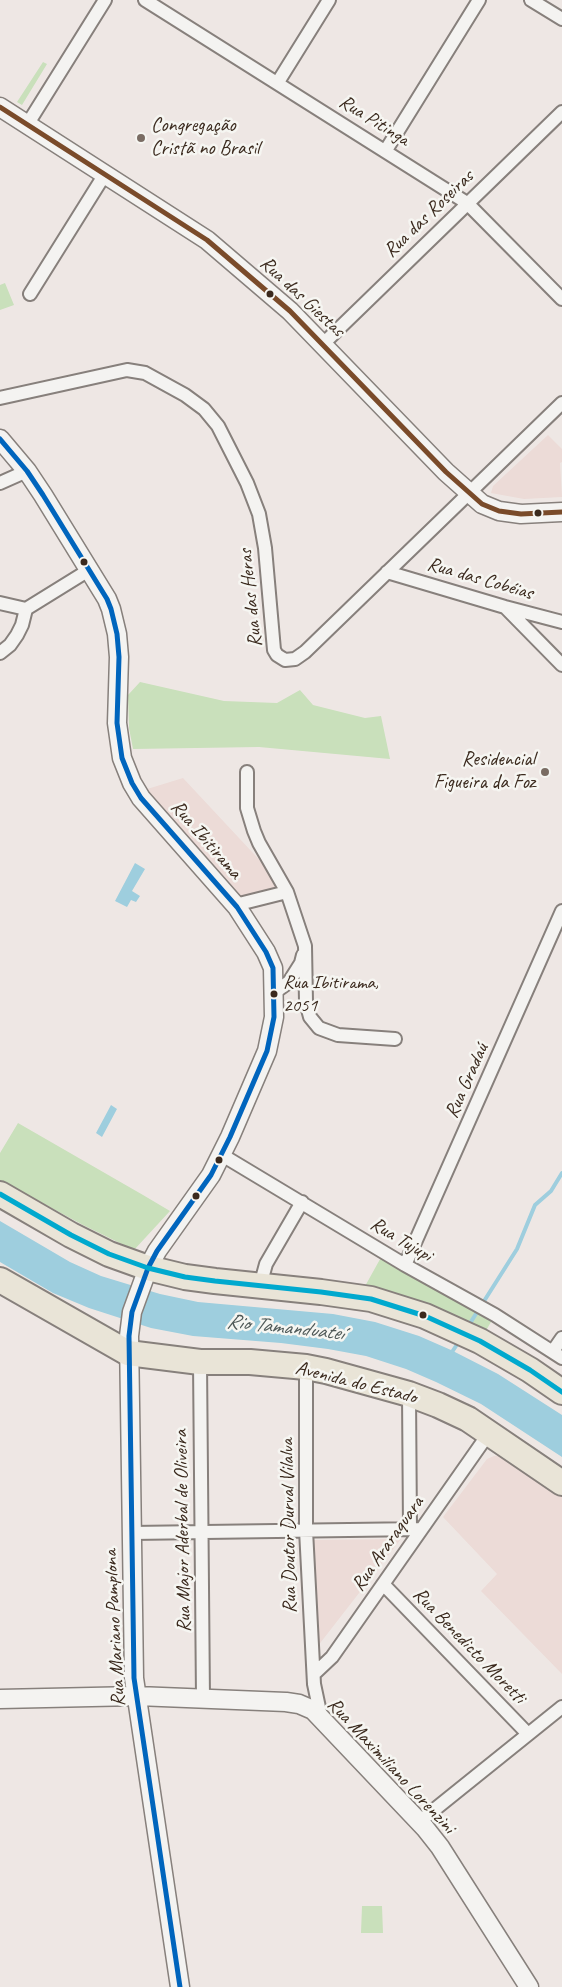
<!DOCTYPE html>
<meta charset="utf-8">
<style>
body{margin:0}
canvas{display:block;background:#eee7e4}
</style>
<canvas width="562" height="1987"></canvas>
<script>
const context = document.querySelector('canvas').getContext('2d');
context.lineJoin = 'round';
function fillPath(path, color) {
  context.fillStyle = color;
  context.fill(path, 'evenodd');
}
function toPath(rows) {
  const path = new Path2D();
  for (const r of rows) {
    path.moveTo(r[0], r[1]);
    for (let i = 2; i < r.length; i += 2) path.lineTo(r[i], r[i + 1]);
  }
  return path;
}
function stroke(path, color, width, dash) {
  context.strokeStyle = color;
  context.lineWidth = width;
  context.lineCap = dash ? 'butt' : 'round';
  context.setLineDash(dash || []);
  context.stroke(path);
}
function write(font, color, halo, rows, align = 'center') {
  context.font = font + ' Caveat,sans-serif';
  context.lineWidth = 5;
  context.setLineDash([]);
  context.textBaseline = 'middle';
  context.strokeStyle = halo;
  context.fillStyle = color;
  for (const [text, x, y, turn = 0] of rows) {
    context.save();
    context.translate(x, y);
    context.rotate((+turn || 0) * Math.PI / 180);
    context.textAlign = isNaN(turn) ? turn : align;
    if (halo) context.strokeText(text, 0, 0);
    context.fillText(text, 0, 0);
    context.restore();
  }
}
const built = toPath([
 [548,435,562,449,562,462,560,463,562,497,524,499,491,493,493,486],
 [183,778,267,868,281,890,245,913,144,790],
 [510,1455,562,1492,562,1674,481,1591,497,1574,443,1517,487,1459,494,1456],
 [401,1539,314,1651,313,1540]
]);
const green = toPath([
 [43,62,47,64,22,105,17,102],
 [5,283,14,305,0,310,0,285],
 [140,682,224,701,277,703,300,690,313,705,365,718,381,716,390,759,259,747,133,749,129,728,128,695],
 [18,1123,143,1195,170,1211,134,1250,83,1225,0,1180,0,1153],
 [384,1252,495,1315,480,1341,359,1297],
 [362,1906,382,1906,383,1933,361,1933]
]);
const water = toPath([
 [135,863,145,869,132,891,140,896,136,902,131,900,127,907,115,901],
 [111,1105,117,1109,102,1137,96,1133],
 [0,1221,70,1262,101,1276,160,1294,198,1302,333,1314,375,1322,419,1336,451,1350,498,1374,562,1415,562,1457,481,1404,436,1382,406,1369,366,1356,328,1349,281,1343,193,1336,151,1328,89,1308,53,1293,0,1262]
]);
const stream = toPath([
 [467,1328,517,1249,535,1205,551,1191,562,1173],
 [450,1355,460,1340]
]);
const street = toPath([
 [145,0,467,203,562,299],
 [531,0,562,19],
 [278,82,329,0],
 [27,125,105,0],
 [386,150,479,0],
 [30,294,105,174],
 [323,344,562,112],
 [0,398,127,370,145,373,185,395,204,409,218,426,247,483,259,514,265,548,274,650,277,655,285,660,295,659,305,652,562,403],
 [0,483,27,471],
 [387,572,505,607,562,622],
 [0,603,26,609],
 [506,608,562,665],
 [0,653,10,645,17,635,22,625,26,609,89,570],
 [247,772,247,808,254,831,259,843,287,892,305,946,306,1002,310,1017,319,1028,338,1035,395,1039],
 [235,905,287,892],
 [275,992,289,982,301,963,303,955],
 [222,1155,405,1265,495,1315,562,1358],
 [405,1265,562,911],
 [260,1286,266,1264,302,1202],
 [553,1351,562,1338],
 [200,1362,203,1699],
 [306,1367,306,1530,314,1684,321,1717],
 [409,1394,410,1529],
 [132,1533,421,1529],
 [383,1584,528,1734],
 [314,1674,332,1657,489,1433],
 [419,1822,562,1707]
]);
const secondary = toPath([
 [0,107,207,240,290,311,446,472,482,504,499,511,521,514,562,512],
 [0,439,27,471,43,495,107,599,111,609,117,634,119,657,117,723,122,758,132,783,141,798,237,907,266,952,273,968,274,1017,267,1051,230,1137,211,1175,157,1251,148,1268,132,1312,129,1336,134,1678,180,1987],
 [0,1699,137,1696,286,1702,299,1704,313,1710,425,1828,440,1847,529,1987]
]);
const highway = toPath([
 [0,1194,71,1235,109,1254,148,1268,185,1277,215,1281,321,1292,371,1299,425,1316,480,1341,530,1370,562,1392],
 [0,1280,128,1353,200,1362,250,1362,306,1367,326,1371,409,1394,438,1405,468,1419,562,1483]
]);
const bus1 = toPath([
 [0,439,27,471,43,495,107,599,111,609,117,634,119,657,117,723,122,758,132,783,141,798,237,907,266,952,273,968,274,1017,267,1051,230,1137,211,1175,157,1251,148,1268,132,1312,129,1336,134,1678,180,1987]
]);
const bus2 = toPath([
 [0,107,207,240,290,311,446,472,482,504,499,511,521,514,562,512]
]);
const bus3 = toPath([
 [0,1194,71,1235,109,1254,148,1268,185,1277,215,1281,321,1292,371,1299,425,1316,480,1341,530,1370,562,1392]
]);
const markers = [
 [141,138,5,"#7a6c63"],
 [270,294,4.5,"#3b2a1e"],
 [538,513,4.5,"#3b2a1e"],
 [84,562,4.5,"#3b2a1e"],
 [545,772,5,"#7a6c63"],
 [274,994,4.5,"#3b2a1e"],
 [219,1160,4.5,"#3b2a1e"],
 [196,1196,4.5,"#3b2a1e"],
 [423,1315,4.5,"#3b2a1e"]
];
const busNames = [
 ["Rua Ibitirama,",283,983],
 ["2051",283,1006]
];
const streetNames = [
 ["Rua Pitinga",374,121,32],
 ["Rua das Roseiras",429,214,-44],
 ["Rua das Giestas",302,297,43],
 ["Rua das Cobéias",480,579,16],
 ["Rua das Heras",251,598,-96],
 ["Rua Ibitirama",206,840,49],
 ["Rua Gradaú",467,1081,-66],
 ["Rua Tujupi",401,1240,31],
 ["Avenida do Estado",356,1383,14],
 ["Rua Doutor Durval Vilalva",289,1526,-91],
 ["Rua Major Aderbal de Oliveira",183,1531,-91],
 ["Rua Araraquara",388,1544,-55],
 ["Rua Mariano Pamplona",115,1628,-93],
 ["Rua Benedicto Moretti",469,1646,46],
 ["Rua Maximiliano Lorenzini",391,1766,47]
];
const poiNames = [
 ["Congregação",151,126],
 ["Cristã no Brasil",151,149],
 ["Residencial",535,760,"right"],
 ["Figueira da Foz",535,783,"right"]
];
const waterNames = [
 ["Rio Tamanduateí",285,1328,6]
];
fillPath(built, '#ecdbd7');
fillPath(green, '#c9e0bb');
fillPath(water, '#9ecede');
stroke(stream, '#9ecede', 4);
stroke(street, '#87807c', 16);
stroke(secondary, '#87807c', 21);
stroke(highway, '#87807c', 28);
stroke(street, '#f4f3f1', 12);
stroke(secondary, '#f4f3f1', 18);
stroke(highway, '#e9e4d7', 24);
stroke(bus1, '#0065bd', 5);
stroke(bus2, '#7a4b2a', 5);
stroke(bus3, '#00a9ce', 5);
for (const [x, y, r, color] of markers) {
  const dot = new Path2D();
  dot.arc(x, y, r, 0, 2 * Math.PI);
  context.fillStyle = color;
  context.fill(dot);
  stroke(dot, '#f6f6f2', 2);
}
write('19px', '#3b2a1e', '#f6f6f2', busNames, 'left');
write('20px', '#3b2a1e', '#f6f6f2', streetNames);
write('20px', '#3b2a1e', '#f6f6f2', poiNames, 'left');
write('italic 21px', '#4e5857', '#f6f6f2', waterNames);
</script>
